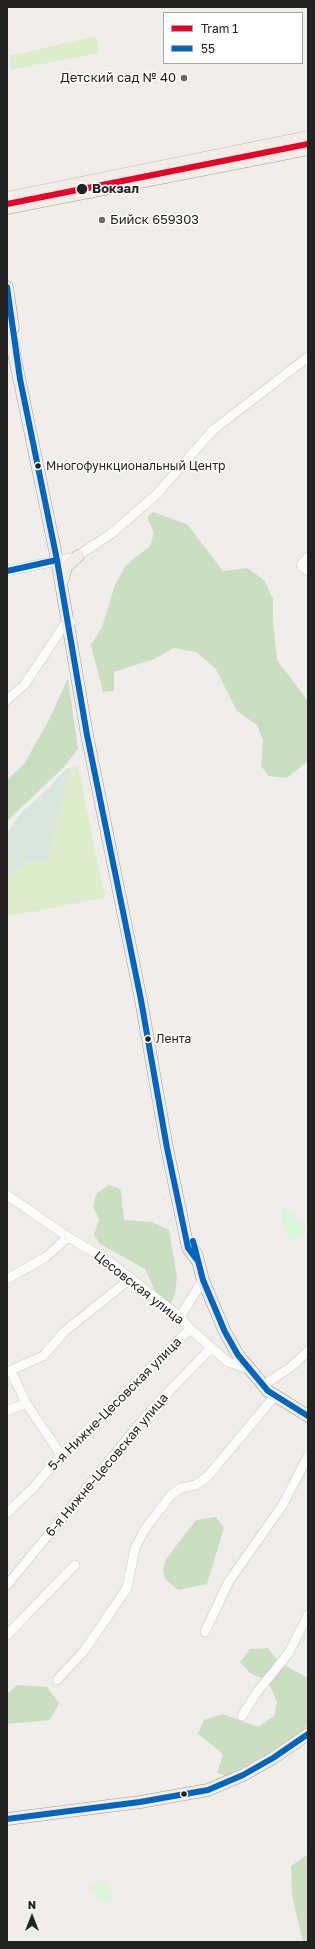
<!DOCTYPE html>
<meta charset="utf-8">
<style>
body{margin:0}
#map{position:relative;width:315px;height:1949px;overflow:hidden;background:#f0eeeb;font-family:"Golos Text",sans-serif}
canvas{display:block}
.frame{position:absolute;inset:0;border:8px solid #222;pointer-events:none}
.legend{position:absolute;left:163px;top:12px;width:140px;height:52px;box-sizing:border-box;background:#fff;border:1px solid #a7a7a7;margin:0;padding:5px 7px;list-style:none;font-size:12px;color:#222}
.legend li{display:flex;align-items:center;gap:8px;height:20px}
.legend b{width:20px;border:1px solid #a7a7a7}
.north{position:absolute;left:12px;top:1897px;width:40px;height:40px;-webkit-text-stroke:3px #fff;paint-order:stroke;rotate:0deg;font-size:11px;font-weight:700;line-height:16px;text-align:center;color:#222}
.north::after{content:'';display:block;margin:auto;width:14px;height:18px;background:#222;clip-path:polygon(50% 0,100% 100%,50% 72%,0 100%)}
</style>
<div id="map">
<canvas width="315" height="1949"></canvas>
<div class="frame"></div>
<ul class="legend">
<li><b style="height:5px;background:#e4002b"></b>Tram 1</li>
<li><b style="height:5px;background:#0065bd"></b>55</li>
</ul>
<div class="north">N</div>
</div>
<script>
const context = document.querySelector('canvas').getContext('2d');
context.lineJoin = 'round';
function fillPath(path, color) {
  context.fillStyle = color;
  context.fill(path, 'evenodd');
}
function toPath(rows) {
  const path = new Path2D();
  for (const r of rows) {
    path.moveTo(r[0], r[1]);
    for (let i = 2; i < r.length; i += 2) path.lineTo(r[i], r[i + 1]);
  }
  return path;
}
function stroke(path, color, width, dash) {
  context.strokeStyle = color;
  context.lineWidth = width;
  context.lineCap = dash ? 'butt' : 'round';
  context.setLineDash(dash || []);
  context.stroke(path);
}
function write(font, color, halo, rows, align = 'center') {
  context.font = font + ' "Golos Text",sans-serif';
  context.lineWidth = 3;
  context.setLineDash([]);
  context.textBaseline = 'middle';
  context.strokeStyle = halo;
  context.fillStyle = color;
  for (const [text, x, y, turn = 0] of rows) {
    context.save();
    context.translate(x, y);
    context.rotate((+turn || 0) * Math.PI / 180);
    context.textAlign = isNaN(turn) ? turn : align;
    if (halo) context.strokeText(text, 0, 0);
    context.fillText(text, 0, 0);
    context.restore();
  }
}
const grass = toPath([
 [96,36,99,53,12,70,9,56],
 [78,767,105,898,7,916,7,876,29,861,47,863,70,768]
]);
const forest = toPath([
 [153,512,187,524,223,571,247,568,264,580,273,599,273,621,277,660,308,701,308,761,287,778,269,776,261,766,263,740,257,725,237,711,216,669,196,652,174,648,154,659,114,672,114,691,103,692,91,645,102,627,115,585,126,565,150,546,154,533,147,517],
 [68,678,78,749,64,767,7,821,7,780,24,764,49,720],
 [109,1185,118,1188,121,1191,124,1220,152,1222,169,1230,177,1277,175,1293,170,1305,156,1293,145,1269,100,1244,94,1235,99,1219,93,1206,97,1193],
 [216,1517,224,1528,207,1584,178,1590,165,1579,163,1569,166,1559,196,1520],
 [268,1648,279,1662,308,1678,308,1725,286,1743,226,1776,217,1773,223,1754,198,1734,204,1720,223,1714,258,1727,274,1716,277,1702,268,1681,250,1673,240,1662,250,1649],
 [17,1685,47,1687,59,1703,50,1720,7,1724,7,1694],
 [308,1854,308,1942,303,1942,292,1896,291,1866]
]);
const wetland = toPath([
 [70,768,47,863,29,861,7,876,7,833,22,812,48,789,66,769]
]);
const park = toPath([
 [286,1208,306,1228,292,1241,285,1233,281,1211],
 [101,1879,114,1895,104,1904,90,1888]
]);
const minor = toPath([
 [308,557,301,565,308,571],
 [7,571,76,557,112,533,156,495,213,430,308,357],
 [7,700,25,684,65,624,71,622],
 [7,1195,68,1237,109,1261,180,1317,190,1329,228,1362,248,1369],
 [7,1279,46,1257,68,1237],
 [180,1317,203,1280],
 [11,1371,26,1403,61,1455],
 [7,1372,43,1356,65,1331,130,1279],
 [262,1386,291,1367,308,1351],
 [7,1411,26,1403],
 [7,1513,33,1488,61,1455,190,1329],
 [7,1585,151,1410,211,1348],
 [205,1632,229,1581,282,1506,308,1456],
 [7,1635,75,1565],
 [57,1680,84,1651,127,1588,135,1548,145,1529,171,1495,181,1488,196,1485,207,1477,274,1397],
 [242,1716,257,1692,288,1654,308,1615]
]);
const major = toPath([
 [7,198,308,137],
 [7,208,308,149],
 [7,287,13,328],
 [7,320,57,560,87,735,141,1000,167,1148,188,1248,197,1260],
 [63,579,66,567,78,556],
 [196,1253,203,1280,213,1304,225,1332,238,1355,268,1391,308,1416],
 [7,1819,140,1802,208,1790,243,1775,273,1758,308,1734]
]);
const bus1 = toPath([
 [7,287,20,379,57,560,87,735,141,1000,167,1148,188,1248,197,1260],
 [7,571,57,560],
 [193,1241,203,1280,225,1332,238,1355,268,1391,308,1416],
 [7,1819,140,1802,208,1790,243,1775,273,1758,308,1734]
]);
const tram1 = toPath([
 [7,204,308,144]
]);
const markers = [
 [184,78,4,"#6a6968"],
 [82,189,6,"#222"],
 [102,220,4,"#6a6968"],
 [38,466,3.5,"#222"],
 [148,1039,3.5,"#222"],
 [184,1794,3.5,"#222"]
];
const busNames = [
 ["Многофункциональный Центр",46,466],
 ["Лента",156,1039]
];
const poiNames = [
 ["Детский сад № 40",176,78],
 ["Бийск 659303",110,220,"left"]
];
const stopNames = [
 ["Вокзал",92,189]
];
const streetNames = [
 ["Цесовская улица",139,1288,38],
 ["5-я Нижне-Цесовская улица",115,1404,-45],
 ["6-я Нижне-Цесовская улица",107,1465,-50]
];
fillPath(grass, '#ddeccb');
fillPath(forest, '#cbdec1');
fillPath(wetland, '#d9e6de');
fillPath(park, '#daf5da');
stroke(minor, '#c9c8c7', 10);
stroke(major, '#a79c86', 13);
stroke(minor, '#fdfcfc', 9);
stroke(major, '#f3ede7', 12);
stroke(bus1, '#0065bd', 6);
stroke(tram1, '#e4002b', 6);
for (const [x, y, r, color] of markers) {
  const dot = new Path2D();
  dot.arc(x, y, r, 0, 2 * Math.PI);
  context.fillStyle = color;
  context.fill(dot);
  stroke(dot, '#fff', 1.5);
}
write('12px', '#222', '#fff', busNames, 'left');
write('13px', '#222', '#fff', poiNames, 'right');
write('bold 13px', '#222', '#fff', stopNames, 'left');
write('13px', '#222', '#fff', streetNames);
</script>
